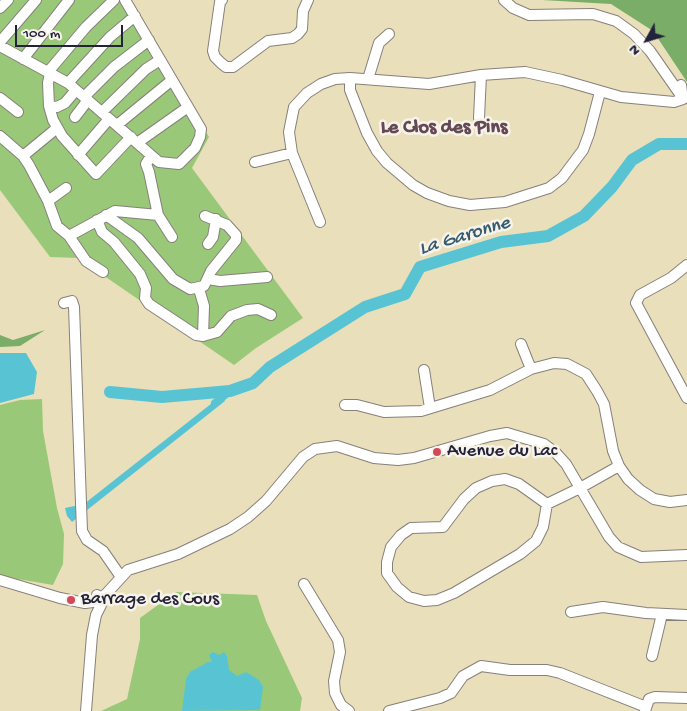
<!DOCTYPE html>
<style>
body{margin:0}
#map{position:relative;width:687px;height:711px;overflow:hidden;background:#e9dfbb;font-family:"Gochi Hand",sans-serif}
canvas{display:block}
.north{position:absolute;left:622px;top:15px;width:50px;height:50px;-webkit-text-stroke:4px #f7f3e8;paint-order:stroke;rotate:231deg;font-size:14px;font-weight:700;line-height:20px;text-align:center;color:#22223b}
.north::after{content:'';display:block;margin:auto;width:18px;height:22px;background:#22223b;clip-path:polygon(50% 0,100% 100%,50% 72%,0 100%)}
.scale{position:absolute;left:15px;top:25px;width:108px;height:22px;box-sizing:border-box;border:2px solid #22223b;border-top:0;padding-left:6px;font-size:15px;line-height:18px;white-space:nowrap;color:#22223b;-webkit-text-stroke:4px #f7f3e8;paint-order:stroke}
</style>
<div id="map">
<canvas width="687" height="711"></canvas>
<div class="north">N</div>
<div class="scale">100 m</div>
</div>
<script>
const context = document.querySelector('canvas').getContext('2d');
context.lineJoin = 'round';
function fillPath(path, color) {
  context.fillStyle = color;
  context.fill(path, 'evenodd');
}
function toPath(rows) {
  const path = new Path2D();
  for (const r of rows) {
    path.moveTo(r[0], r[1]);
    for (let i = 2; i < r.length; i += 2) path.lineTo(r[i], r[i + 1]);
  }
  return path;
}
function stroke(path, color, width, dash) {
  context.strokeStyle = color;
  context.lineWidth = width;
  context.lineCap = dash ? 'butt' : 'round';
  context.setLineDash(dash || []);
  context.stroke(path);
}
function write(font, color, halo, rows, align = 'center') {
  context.font = font + ' "Gochi Hand",sans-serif';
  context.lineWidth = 5;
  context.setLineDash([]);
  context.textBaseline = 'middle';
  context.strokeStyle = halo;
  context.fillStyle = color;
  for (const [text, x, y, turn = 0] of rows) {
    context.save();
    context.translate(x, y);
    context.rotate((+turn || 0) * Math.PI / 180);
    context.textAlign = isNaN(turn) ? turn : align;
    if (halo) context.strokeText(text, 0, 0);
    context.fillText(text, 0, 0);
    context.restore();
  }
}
const green = toPath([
 [0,0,128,0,209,137,192,168,303,318,256,348,234,365,78,258,50,257,0,190],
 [42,399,43,431,57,508,64,534,63,564,53,585,0,576,0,405,20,400],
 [176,592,257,595,266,621,302,698,300,711,101,711,127,699,140,639,140,618]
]);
const forest = toPath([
 [542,0,687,0,687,82,653,31,611,4],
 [45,330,20,346,0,347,0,335,13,340]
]);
const water = toPath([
 [0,353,26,353,37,372,34,394,0,403],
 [221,396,225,401,72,522,67,516,65,508,84,504],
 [213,652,219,655,224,652,227,656,229,670,237,676,246,672,259,680,263,687,260,710,182,711,186,679,190,672,208,662,212,662,209,655]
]);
const canal = toPath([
 [215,403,230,391]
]);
const river = toPath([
 [110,392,162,397,230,391,253,383,270,367,365,307,405,294,420,267,501,242,548,236,584,216,612,187,632,160,659,144,687,144]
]);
const minor = toPath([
 [222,0,220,2,213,51,215,57,221,63,226,67,233,67,268,41,292,38,298,34,302,29,303,11,308,0],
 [504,0,513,8,529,15,593,14,616,21,634,34,650,51,682,97],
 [0,8,8,0],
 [0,42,36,0],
 [0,46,68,83,159,162,179,164,195,148,200,137,201,129,125,0],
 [23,59,69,0],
 [48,72,86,27,114,0],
 [50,73,48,83,49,106,53,120,62,136,96,174,131,137],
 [350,78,350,90,367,133,377,151,387,163,413,185,427,193,449,201,470,205,505,202,549,188,562,178,583,150,589,134,600,92],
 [368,79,379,43,389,34],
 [68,83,110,37,135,16],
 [84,97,114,67,149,40],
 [0,98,18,112],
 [49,106,57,107,65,103,76,90],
 [102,112,146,69,160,60],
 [75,117,88,100],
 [479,118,481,75],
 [117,125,172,80],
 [0,136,23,156,29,165,48,201,57,226,69,236,86,261,103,272],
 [137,143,188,107],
 [78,155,109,119],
 [23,156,57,128],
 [151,156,146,164,149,172,158,215,172,237],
 [255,162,292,153],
 [48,201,66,188],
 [106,215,138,238,173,279,190,289,204,286,211,271,236,240,236,235,227,225,205,216],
 [97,220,102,232,114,242,140,274,146,288,145,298,149,304,196,335,203,336,217,332,231,316,247,310,258,309,271,315],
 [320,222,292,153,289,132,294,107,307,93,321,84,335,79,350,78,429,84,481,75,525,72,562,80,621,97,674,102,683,99,681,85],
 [69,236,115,211,158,215],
 [208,244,213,237,216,219],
 [687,265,671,278,640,295,636,303,687,398],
 [208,279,220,281,267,277],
 [199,289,204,306,203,336],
 [64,303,72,301,74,307,82,531,87,540,103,551,121,577],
 [521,344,531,369],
 [424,370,430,408],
 [345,405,357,405,384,412,421,411,490,390,531,369,554,363,567,364,586,374,597,391,604,404,613,451,619,466,628,479,640,490,654,499,670,502,687,500],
 [547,504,519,484,505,479,492,481,476,488,464,499,443,527,411,528,401,535,391,547,387,562,387,573,397,587,409,597,424,601,437,600,454,593,520,554,536,541,543,527,547,504,580,488,619,466],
 [0,580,60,598,85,603,93,602,106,594,128,570,178,554,230,529,248,517,266,501,303,457,315,449,337,446,374,458,398,460,414,458,490,436,507,433,544,444,556,453,566,464,609,537,618,547,641,557,687,555],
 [304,584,338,640,340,652,334,681,335,693,341,705,349,711],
 [571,612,603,607,646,613,687,615],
 [652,656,662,614],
 [86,711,92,635,96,615,101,605,97,595],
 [389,711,440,698,451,693,463,676,481,666,510,670,547,670,560,673,646,707],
 [645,711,649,699,655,697,687,698]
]);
const markers = [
 [437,452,5,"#d1495b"],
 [71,600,5,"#d1495b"]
];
const poiNames = [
 ["Avenue du Lac",447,452],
 ["Barrage des Cous",81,600]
];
const neighbourhoodNames = [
 ["Le Clos des Pins",444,129]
];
const waterNames = [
 ["La Garonne",465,237,-17]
];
fillPath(green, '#99c978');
fillPath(forest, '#7aad68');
fillPath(water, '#58c4d3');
stroke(canal, '#58c4d3', 8);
stroke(river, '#58c4d3', 12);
stroke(minor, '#86807b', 12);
stroke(minor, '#fff', 10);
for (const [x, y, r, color] of markers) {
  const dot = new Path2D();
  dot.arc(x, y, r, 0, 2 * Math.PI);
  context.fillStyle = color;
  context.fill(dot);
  stroke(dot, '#f7f3e8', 2);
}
write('19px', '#22223b', '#f7f3e8', poiNames, 'left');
write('bold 20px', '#644856', '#f7f3e8', neighbourhoodNames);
write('italic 20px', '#355b70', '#f7f3e8', waterNames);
</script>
